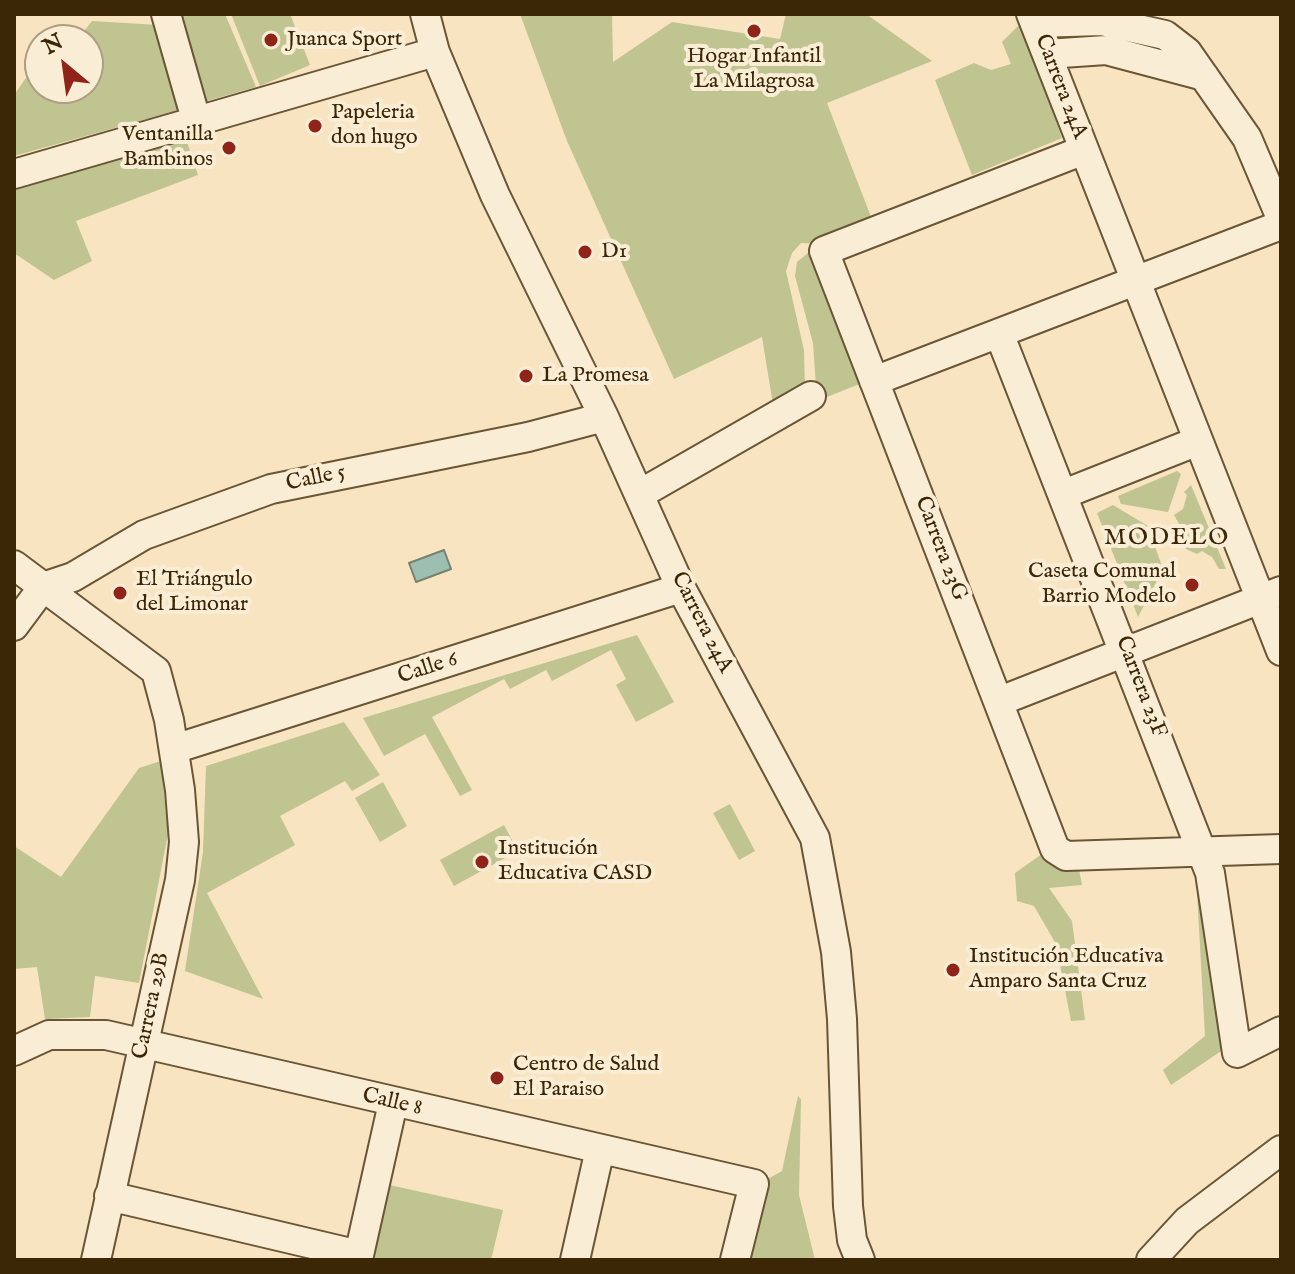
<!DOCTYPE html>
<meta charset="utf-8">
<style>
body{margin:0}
#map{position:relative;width:1295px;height:1274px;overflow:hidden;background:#f8e4c0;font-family:"IM FELL English",serif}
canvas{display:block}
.frame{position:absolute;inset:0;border:16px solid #3b2606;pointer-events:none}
.north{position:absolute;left:24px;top:24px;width:80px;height:80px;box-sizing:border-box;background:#faedd6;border:2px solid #ae9d83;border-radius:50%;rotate:331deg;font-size:22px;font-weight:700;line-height:32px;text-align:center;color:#3b2606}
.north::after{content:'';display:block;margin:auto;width:28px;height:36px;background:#8f2418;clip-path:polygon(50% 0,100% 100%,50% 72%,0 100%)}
</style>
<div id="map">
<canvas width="1295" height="1274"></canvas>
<div class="frame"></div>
<div class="north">N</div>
</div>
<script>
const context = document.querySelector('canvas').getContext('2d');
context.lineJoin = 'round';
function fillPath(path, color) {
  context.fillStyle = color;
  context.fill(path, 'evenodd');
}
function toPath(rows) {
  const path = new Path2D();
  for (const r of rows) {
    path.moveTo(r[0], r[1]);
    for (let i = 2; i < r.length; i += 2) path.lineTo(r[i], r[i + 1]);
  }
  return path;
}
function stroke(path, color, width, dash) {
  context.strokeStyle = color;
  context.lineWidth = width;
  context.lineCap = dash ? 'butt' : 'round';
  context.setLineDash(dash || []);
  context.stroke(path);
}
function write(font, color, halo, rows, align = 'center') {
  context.font = font + ' "IM FELL English",serif';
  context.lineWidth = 8;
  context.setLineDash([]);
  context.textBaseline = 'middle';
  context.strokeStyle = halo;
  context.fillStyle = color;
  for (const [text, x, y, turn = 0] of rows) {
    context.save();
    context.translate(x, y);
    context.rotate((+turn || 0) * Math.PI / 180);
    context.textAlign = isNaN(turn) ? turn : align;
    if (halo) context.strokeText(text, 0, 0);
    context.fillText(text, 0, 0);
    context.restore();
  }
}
const green = toPath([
 [176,14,225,14,256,87,203,102],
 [231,14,290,14,310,65,260,86],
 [520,14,612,14,613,62,672,22,780,39,786,14,866,14,932,61,827,103,873,222,821,244,801,243,792,253,786,271,804,350,805,389,773,405,762,337,674,379,567,141],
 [92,21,158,25,186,108,14,156,14,95,40,58,40,88,88,88,88,40,53,40,64,24,81,35],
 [1020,24,1062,138,972,175,935,80,974,63,991,70,1011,64,1002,42],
 [186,139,198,175,76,221,92,261,54,280,14,253,14,187],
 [808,253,817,255,862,383,817,401,813,343,795,276,797,262],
 [1177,471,1181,474,1168,512,1121,504,1118,496],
 [1191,485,1226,569,1219,569,1212,557,1202,551,1197,554,1186,549,1184,543,1188,540,1174,515,1183,509,1187,495,1184,492],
 [1113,505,1153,529,1155,537,1152,538,1163,569,1138,617,1097,513],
 [637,635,674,702,636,722,616,685,626,679,611,650,552,681,546,670,510,689,504,679,432,717,472,790,460,796,425,734,384,756,363,718],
 [344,722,380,775,352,791,345,781,280,816,295,845,207,893,263,999,185,971,203,852,206,766],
 [161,761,168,834,139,983,95,976,90,1017,45,1019,37,967,14,969,14,846,61,877,139,768],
 [383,782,407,826,380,842,355,798],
 [730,804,755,851,739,860,713,813],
 [504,825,518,851,454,886,440,860],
 [1042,854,1079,869,1082,885,1049,888,1072,921,1085,1020,1071,1021,1056,944,1034,906,1017,901,1015,873],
 [1196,875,1227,1047,1171,1085,1163,1070,1205,1036],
 [798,1096,801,1099,799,1195,815,1260,740,1260,757,1185,782,1171],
 [385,1184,503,1210,491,1260,364,1260]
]);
const water = toPath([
 [444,550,451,569,416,582,409,563,444,550]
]);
const minor = toPath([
 [166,14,197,123],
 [425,14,435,52,495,195,604,417,681,588,815,838,836,952,842,1019,848,1206,852,1240,860,1260],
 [1031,14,1281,651],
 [1035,23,1102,21,1165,35,1187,52,1247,138,1281,218],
 [1047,54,1106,50,1204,76],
 [1084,150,824,251,1055,849,1066,856,1281,849],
 [14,174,435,52],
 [999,333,1210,873,1237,1053,1281,1031],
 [874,381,1281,225],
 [640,494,811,396],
 [1064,494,1198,441],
 [14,565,156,671,169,720,180,790,184,842,180,880,96,1260],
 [14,626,43,587,73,577,144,535,271,489,528,437,604,417],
 [1000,701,1281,591],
 [174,749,681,588],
 [14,1051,49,1035,106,1035,754,1184,735,1260],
 [109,1196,359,1255,393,1103],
 [575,1260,600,1149],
 [1151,1260,1187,1221,1281,1150]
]);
const markers = [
 [754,31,8,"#8f2418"],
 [271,40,8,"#8f2418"],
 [315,126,8,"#8f2418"],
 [229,148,8,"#8f2418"],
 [585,252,8,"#8f2418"],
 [526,376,8,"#8f2418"],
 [1192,585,8,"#8f2418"],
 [120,593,8,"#8f2418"],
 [482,862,8,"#8f2418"],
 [953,970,8,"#8f2418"],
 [497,1078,8,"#8f2418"]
];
const poiNames = [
 ["Juanca Sport",287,40],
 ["Hogar Infantil",754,57,"center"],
 ["La Milagrosa",754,82,"center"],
 ["Papeleria",331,113],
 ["don hugo",331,138],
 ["Ventanilla",213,135,"right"],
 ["Bambinos",213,160,"right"],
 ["D1",601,252],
 ["La Promesa",542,376],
 ["Caseta Comunal",1176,572,"right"],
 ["Barrio Modelo",1176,597,"right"],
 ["El Triángulo",136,580],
 ["del Limonar",136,605],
 ["Institución",498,849],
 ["Educativa CASD",498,874],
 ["Institución Educativa",969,957],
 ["Amparo Santa Cruz",969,982],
 ["Centro de Salud",513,1065],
 ["El Paraiso",513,1090]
];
const streetNames = [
 ["Carrera 24A",1060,87,69],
 ["Calle 5",316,479,-12],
 ["Carrera 23G",940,549,69],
 ["Carrera 24A",701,623,63],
 ["Calle 6",428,669,-18],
 ["Carrera 23F",1140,687,69],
 ["Carrera 29B",152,1006,-78],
 ["Calle 8",392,1103,13]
];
const neighbourhoodNames = [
 ["MODELO",1167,539]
];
fillPath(green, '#bfc491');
fillPath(water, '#9dbfb2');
stroke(water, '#76826d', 2);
stroke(minor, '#6a5634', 32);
stroke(minor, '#faedd6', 28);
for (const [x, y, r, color] of markers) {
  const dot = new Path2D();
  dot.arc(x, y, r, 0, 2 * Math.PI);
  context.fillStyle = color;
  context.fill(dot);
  stroke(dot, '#faedd6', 3);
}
write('22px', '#3b2606', '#faedd6', poiNames, 'left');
write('22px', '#3b2606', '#faedd6', streetNames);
context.letterSpacing = '2px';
write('24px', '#3b2606', '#faedd6', neighbourhoodNames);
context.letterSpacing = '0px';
</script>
